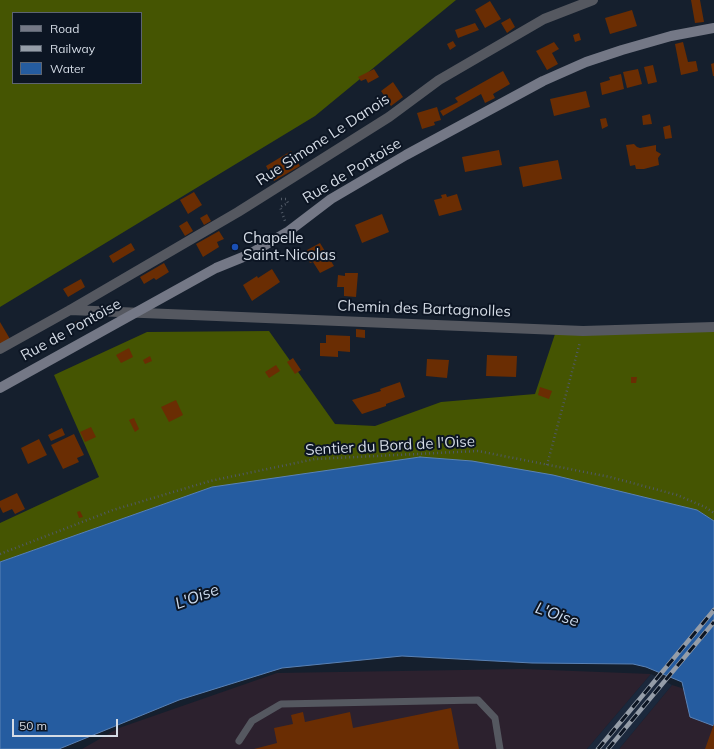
<!DOCTYPE html>
<style>
body{margin:0}
#map{position:relative;width:714px;height:749px;overflow:hidden;background:#151f2d;font-family:Mulish,sans-serif}
canvas{display:block}
.legend{position:absolute;left:12px;top:12px;width:130px;height:72px;box-sizing:border-box;background:#0c1523;border:1px solid #5c6471;margin:0;padding:5px 7px;list-style:none;font-size:12px;color:#d4dbe5}
.legend li{display:flex;align-items:center;gap:8px;height:20px}
.legend b{width:20px;border:1px solid #5c6471}
.scale{position:absolute;left:12px;top:719px;width:106px;height:18px;box-sizing:border-box;border:2px solid #d4dbe5;border-top:0;padding-left:5px;font-size:12px;line-height:14px;white-space:nowrap;color:#d4dbe5;-webkit-text-stroke:3px #0c1523;paint-order:stroke}
</style>
<div id="map">
<canvas width="714" height="749"></canvas>
<ul class="legend">
<li><b style="height:5px;background:#747886"></b>Road</li>
<li><b style="height:5px;background:#959da8"></b>Railway</li>
<li><b style="height:11px;background:#255ca0"></b>Water</li>
</ul>
<div class="scale">50 m</div>
</div>
<script>
const context = document.querySelector('canvas').getContext('2d');
context.lineJoin = 'round';
function fillPath(path, color) {
  context.fillStyle = color;
  context.fill(path, 'evenodd');
}
function toPath(rows) {
  const path = new Path2D();
  for (const r of rows) {
    path.moveTo(r[0], r[1]);
    for (let i = 2; i < r.length; i += 2) path.lineTo(r[i], r[i + 1]);
  }
  return path;
}
function stroke(path, color, width, dash) {
  context.strokeStyle = color;
  context.lineWidth = width;
  context.lineCap = dash ? 'butt' : 'round';
  context.setLineDash(dash || []);
  context.stroke(path);
}
function write(font, color, halo, rows, align = 'center') {
  context.font = font + ' Mulish,sans-serif';
  context.lineWidth = 4;
  context.setLineDash([]);
  context.textBaseline = 'middle';
  context.strokeStyle = halo;
  context.fillStyle = color;
  for (const [text, x, y, turn = 0] of rows) {
    context.save();
    context.translate(x, y);
    context.rotate((+turn || 0) * Math.PI / 180);
    context.textAlign = isNaN(turn) ? turn : align;
    if (halo) context.strokeText(text, 0, 0);
    context.fillText(text, 0, 0);
    context.restore();
  }
}
const industrial = toPath([
 [523,669,651,674,587,749,82,749,119,728,277,673],
 [672,685,714,698,714,749,619,749]
]);
const built = toPath([
 [651,674,672,685,619,749,587,749]
]);
const forest = toPath([
 [0,0,456,0,315,116,0,307],
 [13,13,141,13,141,83,13,83],
 [269,331,335,424,375,426,441,402,535,394,555,334,714,331,714,521,697,510,212,487,0,562,0,523,99,477,54,375,147,332]
]);
const water = toPath([
 [420,457,472,461,553,475,697,510,714,521,714,726,690,717,682,682,646,667,633,664,532,663,402,656,282,668,179,700,59,749,0,749,0,562,212,487,420,457]
]);
const building = toPath([
 [691,0,700,0,704,22,695,23],
 [490,1,501,19,485,28,475,10],
 [632,10,637,26,610,34,605,18],
 [510,18,515,27,507,33,501,23],
 [475,23,479,30,458,38,455,30],
 [579,33,581,40,575,42,573,35],
 [453,41,456,46,450,50,447,44],
 [554,42,559,49,552,53,558,64,547,70,536,51],
 [683,42,688,62,696,61,698,71,681,75,675,44],
 [714,63,714,76,713,76,711,64],
 [653,65,657,82,648,84,644,67],
 [374,69,379,77,368,83,366,79,361,81,358,77],
 [638,69,642,84,627,88,623,72],
 [503,71,510,84,493,94,495,98,485,103,481,94,443,116,440,111,458,102,455,98],
 [621,74,624,89,602,95,600,83,610,80,609,77],
 [393,82,403,97,391,106,381,91],
 [586,91,590,107,554,116,550,99],
 [437,107,441,120,434,122,435,125,422,129,417,113],
 [650,114,652,124,643,125,642,116],
 [606,118,608,126,602,129,600,119],
 [670,125,672,138,665,139,663,127],
 [634,144,637,147,640,148,656,145,656,151,661,154,658,158,659,165,644,169,636,169,635,165,630,166,626,145],
 [499,150,502,165,465,172,462,157],
 [291,151,300,166,274,181,266,166],
 [558,160,562,179,523,187,519,167],
 [194,192,202,205,188,214,180,200],
 [446,194,447,197,457,194,462,210,439,216,434,200,442,198,441,195],
 [207,214,211,221,204,225,200,218],
 [382,214,389,232,362,243,355,225],
 [187,221,193,231,185,236,179,226],
 [219,231,224,239,217,242,219,247,203,257,196,244],
 [131,243,135,250,113,263,109,256],
 [320,243,334,266,320,273,313,262,310,263,305,254,308,252,307,250],
 [164,263,169,272,156,280,154,278,144,284,140,277],
 [272,269,280,282,252,301,243,285,257,276,258,278],
 [345,273,358,273,356,297,344,296,344,287,337,287,338,275,345,276],
 [81,279,85,287,68,297,63,289],
 [80,320,83,325,74,329,71,324],
 [0,322,10,339,0,345],
 [356,329,365,330,365,338,356,337],
 [326,335,350,336,350,352,338,351,338,357,320,356,320,343,326,343],
 [129,348,133,357,121,363,116,355],
 [487,355,517,356,516,377,486,376],
 [150,356,152,361,145,364,143,360],
 [293,358,301,370,295,374,287,362],
 [427,359,449,360,447,378,426,376],
 [276,365,280,371,269,378,265,372],
 [631,377,637,377,636,383,631,383],
 [400,382,405,397,386,404,386,406,362,414,352,400,381,391,380,389],
 [540,387,552,391,549,399,538,395],
 [176,400,183,415,169,422,161,407],
 [134,418,139,429,135,432,129,420],
 [91,427,96,437,85,442,80,432],
 [62,428,65,435,51,441,48,435],
 [74,434,84,455,77,458,79,462,63,469,51,445],
 [39,439,47,455,28,464,21,448],
 [17,493,25,509,15,514,12,509,3,513,0,507,0,501],
 [80,511,83,517,79,518,77,512],
 [451,708,459,749,254,749,277,743,274,728,293,724,291,715,303,712,305,722,350,712,353,728],
 [714,724,714,749,705,749]
]);
const path = toPath([
 [281,199,286,199,288,203,280,207,285,221],
 [547,465,580,342],
 [0,554,113,510,210,481,315,459,478,451,610,477,677,495,705,507,714,513]
]);
const lane = toPath([
 [239,741,252,721,281,704,478,700,495,718,500,749]
]);
const street = toPath([
 [70,310,583,331,714,327],
 [0,349,70,310,238,212,389,117,439,80,544,19,593,0]
]);
const secondary = toPath([
 [0,388,216,268,248,255,289,231,331,199,406,155,543,81,586,62,622,50,671,36,714,28]
]);
const rail = toPath([
 [598,749,714,610],
 [608,749,714,622]
]);
const markers = [
 [235,247,4,"#1a4fb4"]
];
const streetNames = [
 ["Rue Simone Le Danois",323,140,-33],
 ["Rue de Pontoise",352,171,-31],
 ["Chemin des Bartagnolles",424,309,2],
 ["Rue de Pontoise",71,330,-29],
 ["Sentier du Bord de l'Oise",390,446,-3]
];
const poiNames = [
 ["Chapelle",243,238],
 ["Saint-Nicolas",243,255]
];
const waterNames = [
 ["L'Oise",197,597,-20],
 ["L'Oise",557,615,19]
];
fillPath(industrial, '#2c212e');
fillPath(built, '#1b283c');
fillPath(forest, '#455502');
fillPath(water, '#255ca0');
stroke(water, '#5a82b5', 1);
fillPath(building, '#6a2d03');
stroke(path, '#505966', 2.5, [1, 3]);
stroke(lane, '#555860', 7);
stroke(street, '#555860', 10);
stroke(secondary, '#747886', 10);
stroke(rail, '#959da8', 4.5);
stroke(rail, '#0c1523', 3, [9]);
for (const [x, y, r, color] of markers) {
  const dot = new Path2D();
  dot.arc(x, y, r, 0, 2 * Math.PI);
  context.fillStyle = color;
  context.fill(dot);
  stroke(dot, '#0c1523', 1.5);
}
write('15px', '#d4dbe5', '#0c1523', streetNames);
write('15px', '#d4dbe5', '#0c1523', poiNames, 'left');
write('italic 16px', '#cad9ec', '#0c1523', waterNames);
</script>
